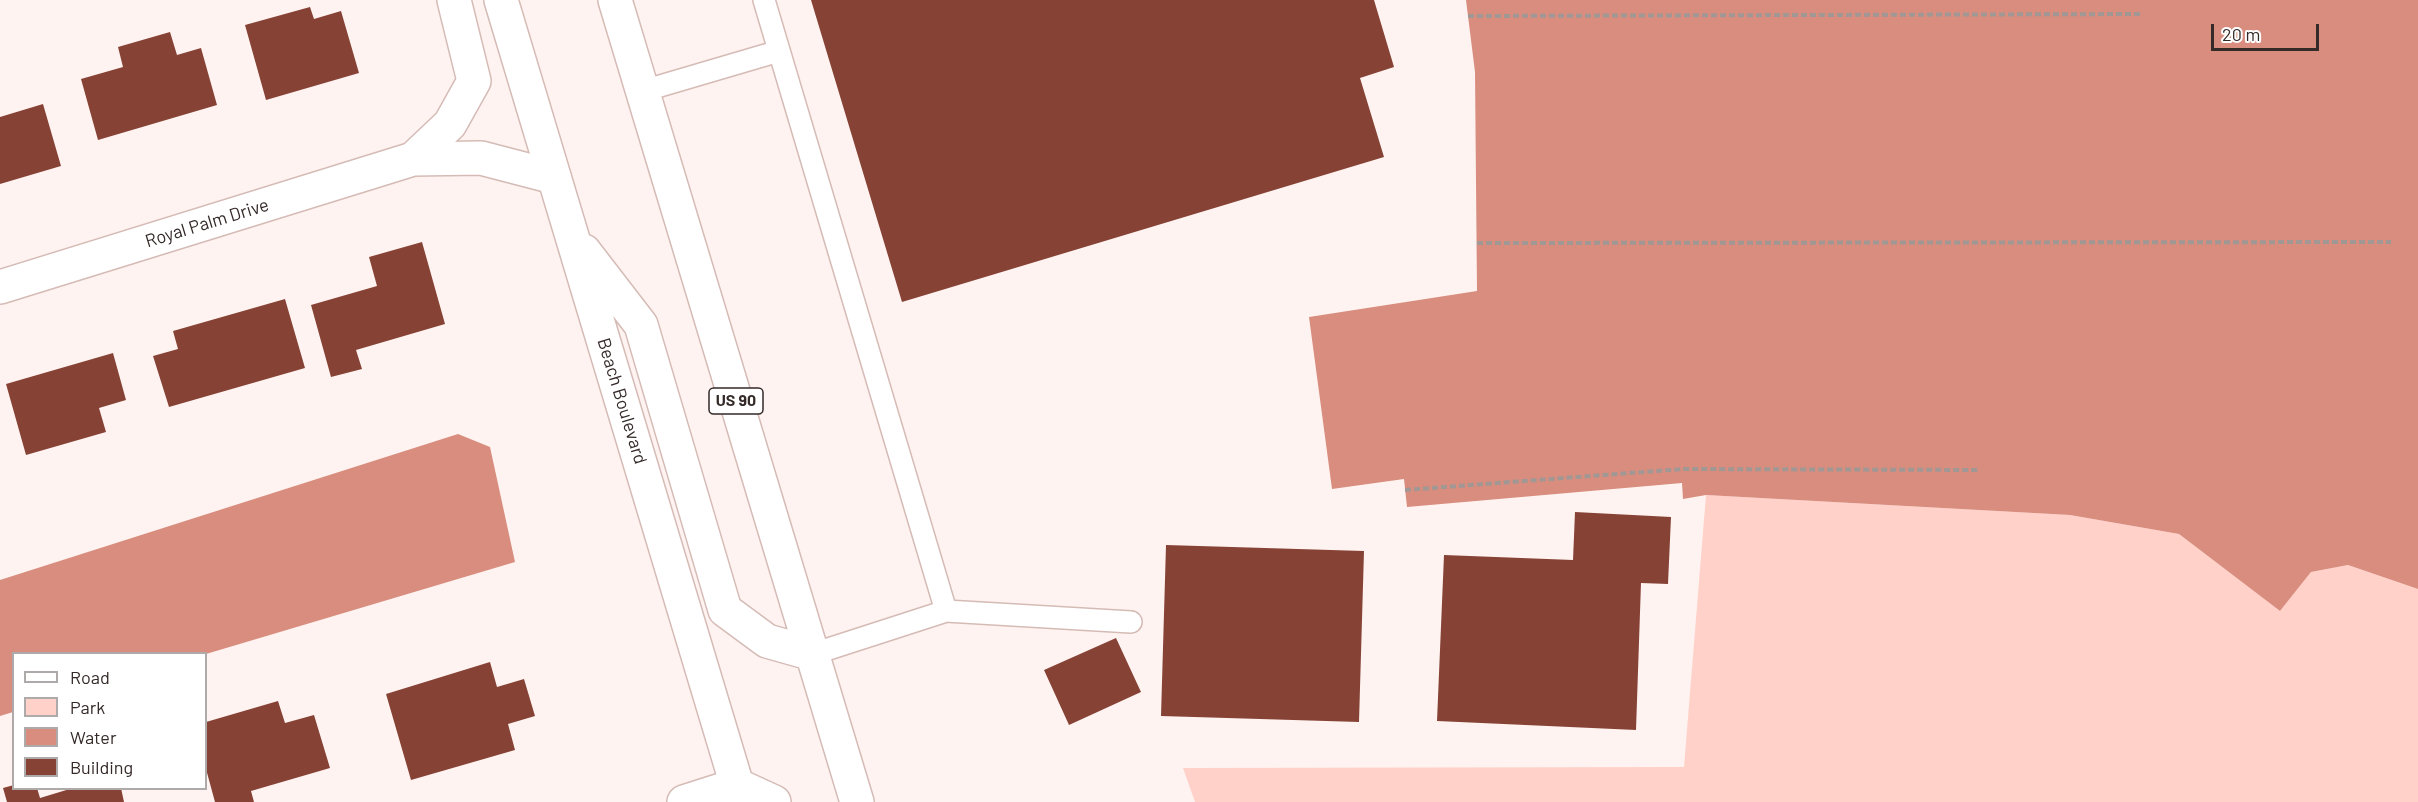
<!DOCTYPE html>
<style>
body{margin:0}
#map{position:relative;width:2418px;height:802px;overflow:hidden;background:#fef3f0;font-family:Barlow,sans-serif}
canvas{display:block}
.legend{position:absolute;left:12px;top:652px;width:195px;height:138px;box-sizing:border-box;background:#fff;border:2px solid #aeaaa9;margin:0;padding:8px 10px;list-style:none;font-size:18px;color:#342a28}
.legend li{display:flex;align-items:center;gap:12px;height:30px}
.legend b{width:30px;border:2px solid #aeaaa9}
.scale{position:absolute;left:2211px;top:24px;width:108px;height:27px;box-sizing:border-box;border:3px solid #342a28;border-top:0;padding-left:8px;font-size:18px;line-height:21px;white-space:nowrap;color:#342a28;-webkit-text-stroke:4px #fff;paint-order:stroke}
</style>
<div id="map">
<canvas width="2418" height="802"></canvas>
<ul class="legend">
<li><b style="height:8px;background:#fff"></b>Road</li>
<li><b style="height:16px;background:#ffd1c8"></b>Park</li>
<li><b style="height:16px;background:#d98d7e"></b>Water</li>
<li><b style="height:16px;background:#874236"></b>Building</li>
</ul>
<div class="scale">20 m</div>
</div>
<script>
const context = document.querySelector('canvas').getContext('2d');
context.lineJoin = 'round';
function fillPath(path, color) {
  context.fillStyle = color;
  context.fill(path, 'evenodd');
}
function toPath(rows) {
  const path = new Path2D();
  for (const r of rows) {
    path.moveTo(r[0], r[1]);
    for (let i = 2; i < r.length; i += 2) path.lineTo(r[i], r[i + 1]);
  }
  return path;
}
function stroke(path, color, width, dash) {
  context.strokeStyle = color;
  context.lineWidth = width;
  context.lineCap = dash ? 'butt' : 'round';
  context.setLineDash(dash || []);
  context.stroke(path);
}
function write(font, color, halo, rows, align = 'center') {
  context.font = font + ' Barlow,sans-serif';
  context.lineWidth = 6;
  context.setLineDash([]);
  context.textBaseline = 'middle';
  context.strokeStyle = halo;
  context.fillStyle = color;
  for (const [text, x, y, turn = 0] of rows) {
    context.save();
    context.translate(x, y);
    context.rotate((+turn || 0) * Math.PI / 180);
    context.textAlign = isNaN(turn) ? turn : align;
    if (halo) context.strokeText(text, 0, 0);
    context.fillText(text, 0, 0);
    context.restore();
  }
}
const green = toPath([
 [1706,495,2070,515,2179,534,2280,611,2311,572,2348,565,2418,589,2418,802,1195,802,1183,768,1684,767]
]);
const water = toPath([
 [1466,0,2418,0,2418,589,2348,565,2311,572,2280,611,2179,534,2070,515,1706,495,1683,499,1682,483,1407,507,1404,479,1332,489,1309,317,1477,291,1475,72],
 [458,434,490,447,515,562,206,654,14,654,13,712,0,716,0,580]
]);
const building = toPath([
 [811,0,1374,0,1394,67,1360,78,1384,157,902,302],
 [310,7,314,19,341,11,359,73,266,100,245,25],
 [170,32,177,55,201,48,217,105,98,140,81,79,123,67,118,47],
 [43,104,61,166,0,184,0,117],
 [422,242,445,324,356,350,362,369,331,377,311,305,377,286,369,257],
 [285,299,305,368,169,407,153,356,178,349,173,331],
 [113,353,126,400,99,408,106,432,26,455,6,384],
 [1575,512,1671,517,1668,584,1641,583,1636,730,1437,721,1444,555,1573,560],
 [1166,545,1364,551,1359,722,1161,716],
 [1116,638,1141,692,1069,725,1044,670],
 [490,662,497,687,524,679,535,716,508,724,515,750,411,780,386,694],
 [278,701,285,723,314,715,330,768,251,791,254,802,215,802,206,769,206,722],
 [14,785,14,788,37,788,40,798,73,788,121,788,124,802,7,802,3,788]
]);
const path = toPath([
 [1468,16,2143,14],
 [1477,243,2391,242],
 [1405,490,1683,469,1979,470]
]);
const lane = toPath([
 [764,0,946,611,1131,622],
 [643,91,779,51],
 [813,654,946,611]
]);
const street = toPath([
 [413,159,450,124,474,81,454,0],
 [0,287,413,159,481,158,554,177],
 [684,802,737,785]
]);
const highway = toPath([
 [501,0,742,802],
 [615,0,857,802],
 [584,251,641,325,725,610,767,641,813,654],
 [737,785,774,802]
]);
const shields = [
 [736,401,54]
];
const shieldNames = [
 ["US 90",736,401]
];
const streetNames = [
 ["Royal Palm Drive",207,223,-17],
 ["Beach Boulevard",622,401,73]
];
fillPath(green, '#ffd1c8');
fillPath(water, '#d98d7e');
fillPath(building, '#874236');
stroke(lane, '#d5bbb6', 24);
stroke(street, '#d5bbb6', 36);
stroke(highway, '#d5bbb6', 36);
stroke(path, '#a19794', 4, [6, 3]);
stroke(lane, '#fff', 21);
stroke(street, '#fff', 33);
stroke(highway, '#fff', 33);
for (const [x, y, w] of shields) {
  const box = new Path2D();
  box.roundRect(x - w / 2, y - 13, w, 26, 4.5);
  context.fillStyle = '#fff';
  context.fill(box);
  stroke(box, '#342a28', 1.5);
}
write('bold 16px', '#342a28', null, shieldNames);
write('18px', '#342a28', '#fff', streetNames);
</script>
